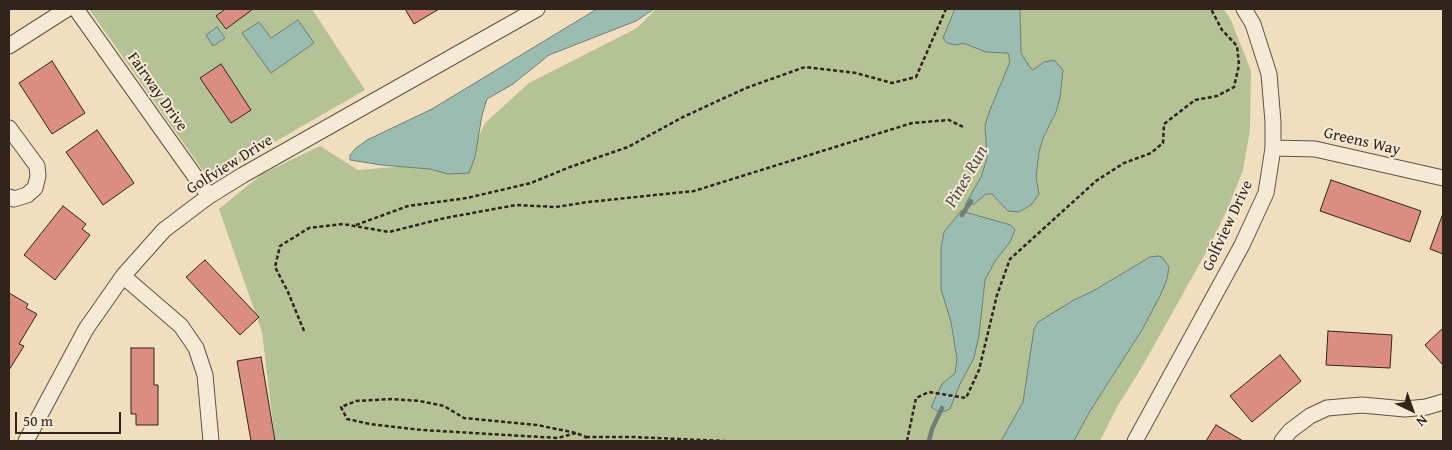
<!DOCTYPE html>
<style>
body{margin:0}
#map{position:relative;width:1452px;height:450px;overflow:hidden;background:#f0debe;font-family:"Gentium Book Plus",serif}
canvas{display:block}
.frame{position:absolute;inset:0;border:10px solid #31241d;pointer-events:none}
.north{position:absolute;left:1387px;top:385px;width:50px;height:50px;-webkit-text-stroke:4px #f5ead5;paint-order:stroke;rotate:138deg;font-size:14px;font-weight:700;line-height:20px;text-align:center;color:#31241d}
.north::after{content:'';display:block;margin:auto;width:18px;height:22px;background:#31241d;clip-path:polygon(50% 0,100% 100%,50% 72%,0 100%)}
.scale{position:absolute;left:15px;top:412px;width:106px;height:22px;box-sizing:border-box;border:2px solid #31241d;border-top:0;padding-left:6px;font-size:15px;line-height:18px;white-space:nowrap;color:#31241d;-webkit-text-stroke:4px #f5ead5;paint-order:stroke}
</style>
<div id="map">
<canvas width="1452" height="450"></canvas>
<div class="frame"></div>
<div class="north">N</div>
<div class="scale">50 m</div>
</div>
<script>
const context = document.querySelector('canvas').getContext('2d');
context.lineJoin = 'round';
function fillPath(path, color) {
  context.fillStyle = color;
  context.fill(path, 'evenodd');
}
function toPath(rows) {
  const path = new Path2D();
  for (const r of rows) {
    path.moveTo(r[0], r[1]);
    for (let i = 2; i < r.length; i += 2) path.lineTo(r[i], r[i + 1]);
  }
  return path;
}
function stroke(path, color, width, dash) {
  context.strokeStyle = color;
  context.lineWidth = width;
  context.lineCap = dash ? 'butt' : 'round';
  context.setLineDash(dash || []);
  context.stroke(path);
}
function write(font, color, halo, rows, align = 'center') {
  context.font = font + ' "Gentium Book Plus",serif';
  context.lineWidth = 4;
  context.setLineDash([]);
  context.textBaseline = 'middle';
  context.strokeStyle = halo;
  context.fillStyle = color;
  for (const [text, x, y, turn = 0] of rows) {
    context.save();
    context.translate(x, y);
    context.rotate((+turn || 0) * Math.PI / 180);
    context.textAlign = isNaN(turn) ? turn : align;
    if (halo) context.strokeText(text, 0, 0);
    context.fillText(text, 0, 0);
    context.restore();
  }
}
const green = toPath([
 [89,9,312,9,365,90,219,174,206,175],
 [656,9,1223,9,1230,18,1251,71,1250,130,1243,170,1228,208,1209,247,1142,367,1117,407,1100,441,275,441,262,332,219,209,262,174,320,146,358,170,418,165,464,169,485,123,529,83,637,28]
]);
const water = toPath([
 [597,9,654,9,636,21,549,55,513,84,487,99,482,115,475,157,469,173,448,174,430,169,382,165,350,160,350,155,356,148,367,140,432,109,597,9],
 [955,9,1020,9,1021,53,1029,66,1033,70,1044,62,1054,60,1063,70,1060,98,1056,112,1043,138,1039,152,1036,177,1039,194,1032,204,1019,212,1008,211,992,194,986,194,974,204,965,205,981,177,987,158,985,125,990,110,1010,62,1008,53,986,52,963,43,956,45,947,43,943,38,955,9],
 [298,20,314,43,271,73,242,33,259,22,271,38,298,20],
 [217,27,225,38,213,46,206,35,217,27],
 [961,211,1011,225,1015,230,1010,242,995,261,985,280,979,335,974,358,960,384,950,409,940,413,931,407,942,384,955,373,957,359,951,322,941,289,941,248,944,232,961,211],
 [1158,256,1162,257,1169,267,1167,279,1161,294,1142,330,1090,411,1074,441,1001,441,1023,402,1034,329,1038,322,1074,300,1093,291,1150,257,1158,256]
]);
const stream = toPath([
 [962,215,971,201],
 [929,441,932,429,942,408]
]);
const building = toPath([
 [225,9,253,9,226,29,216,16,225,9],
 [405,9,439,9,414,24,405,9],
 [52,61,85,113,52,134,19,83,52,61],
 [221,64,251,110,231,123,200,78,221,64],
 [97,130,134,183,103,205,66,152,97,130],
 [1331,180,1421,211,1410,242,1320,211,1331,180],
 [63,206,86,224,82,229,90,235,55,280,24,255,63,206],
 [1442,216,1443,216,1443,254,1430,249,1442,216],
 [205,260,259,317,240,335,186,277,205,260],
 [9,293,28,304,26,308,37,314,19,344,24,346,9,370,9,293],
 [1443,328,1443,365,1425,345,1443,328],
 [1328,331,1392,335,1390,368,1326,365,1328,331],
 [131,348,154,348,154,385,158,385,158,425,136,425,136,414,131,414,131,348],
 [1280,355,1301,381,1252,422,1230,396,1280,355],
 [261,357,275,441,251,441,237,361,261,357],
 [1216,425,1243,441,1206,441,1216,425]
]);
const path = toPath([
 [356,225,408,206,467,198,531,183,570,167,628,147,683,117,746,88,805,67,856,73,892,83,916,77,946,9],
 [304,331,288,292,275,267,280,246,309,228,343,224,389,232,445,218,516,205,556,207,588,202,694,191,912,123,949,120,965,128],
 [576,433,558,438,422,430,370,424,347,419,341,407,356,401,392,399,420,401,444,406,464,418,537,425,576,433,586,437,586,441],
 [586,437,633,437,725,441],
 [907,441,916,398,929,392,966,398,979,370,997,295,1010,259,1096,181,1124,163,1151,153,1163,143,1164,124,1195,100,1217,96,1234,87,1239,65,1237,46,1222,30,1211,9]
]);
const street = toPath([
 [76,9,209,196],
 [9,46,67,9],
 [9,128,37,166,38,176,35,188,27,195,14,199,9,197],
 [1273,148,1315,149,1443,178],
 [123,276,181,326,196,348,205,375,211,441],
 [26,441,86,329,123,276,164,230,209,196,243,175,537,9],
 [1135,441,1242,245,1266,193,1273,148,1273,122,1269,74,1253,24,1244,9],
 [1282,441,1290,431,1310,416,1327,408,1362,405,1405,409,1426,407,1443,402]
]);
const streetNames = [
 ["Fairway Drive",157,92,55],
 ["Greens Way",1362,142,13],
 ["Golfview Drive",230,165,-32],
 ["Golfview Drive",1228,226,-65]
];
const waterNames = [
 ["Pines Run",967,177,-60]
];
fillPath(green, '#b5c295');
fillPath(water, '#9abcb1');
stroke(water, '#707f76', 1);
stroke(stream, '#707f76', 4.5);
fillPath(building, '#dc8d82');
stroke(building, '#31241d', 1);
stroke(street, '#615245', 17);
stroke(path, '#31241d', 2.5, [4, 2.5]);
stroke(street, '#f5ead5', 15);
write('16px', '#31241d', '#f5ead5', streetNames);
write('italic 18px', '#505249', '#f5ead5', waterNames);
</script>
